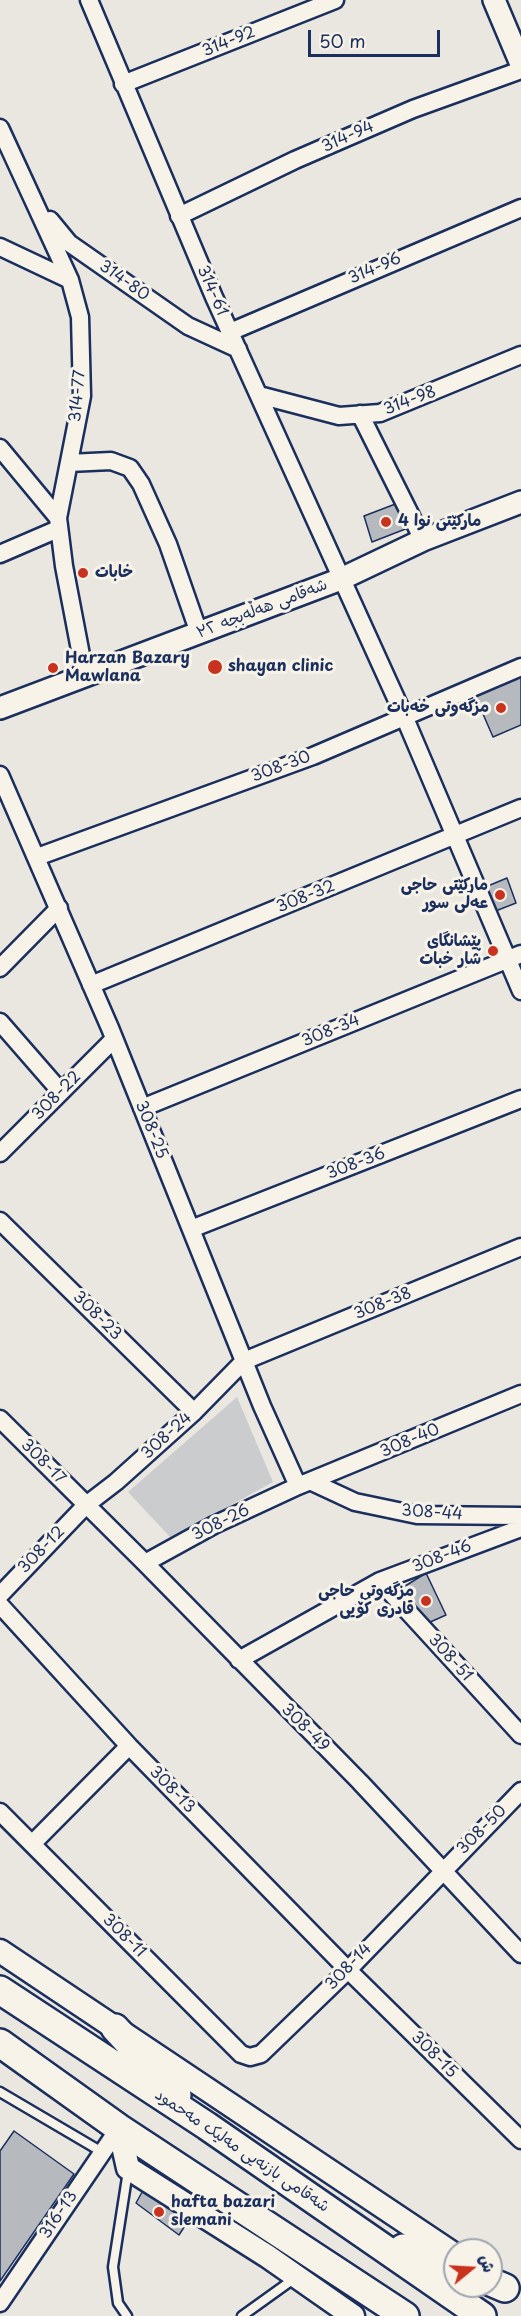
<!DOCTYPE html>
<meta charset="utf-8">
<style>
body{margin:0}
#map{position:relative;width:521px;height:2316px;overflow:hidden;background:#eae7e0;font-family:"Playpen Sans","Playpen Sans Arabic",sans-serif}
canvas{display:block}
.north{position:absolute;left:443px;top:2238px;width:60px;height:60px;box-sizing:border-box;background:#f7f3e8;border:2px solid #9fa5b1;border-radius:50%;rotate:72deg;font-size:16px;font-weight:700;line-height:24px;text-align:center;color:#1b2f5e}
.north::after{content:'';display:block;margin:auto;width:21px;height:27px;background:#c8321e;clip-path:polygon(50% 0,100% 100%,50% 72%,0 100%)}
.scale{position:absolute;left:308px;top:30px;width:132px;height:27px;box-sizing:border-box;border:3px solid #1b2f5e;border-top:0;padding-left:8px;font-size:18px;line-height:21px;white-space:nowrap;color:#1b2f5e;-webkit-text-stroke:4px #f7f3e8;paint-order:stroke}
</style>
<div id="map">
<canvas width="521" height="2316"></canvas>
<div class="north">ش</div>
<div class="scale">50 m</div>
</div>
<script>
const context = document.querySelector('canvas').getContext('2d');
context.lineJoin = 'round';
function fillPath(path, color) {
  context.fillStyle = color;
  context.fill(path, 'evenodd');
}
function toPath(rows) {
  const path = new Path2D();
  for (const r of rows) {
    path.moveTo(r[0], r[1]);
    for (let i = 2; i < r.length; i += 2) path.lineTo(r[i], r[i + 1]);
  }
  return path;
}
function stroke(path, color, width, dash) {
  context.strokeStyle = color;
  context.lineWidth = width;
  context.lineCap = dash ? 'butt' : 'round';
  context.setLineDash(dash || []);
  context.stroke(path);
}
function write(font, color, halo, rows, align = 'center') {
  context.font = font + ' "Playpen Sans","Playpen Sans Arabic",sans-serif';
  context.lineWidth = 6;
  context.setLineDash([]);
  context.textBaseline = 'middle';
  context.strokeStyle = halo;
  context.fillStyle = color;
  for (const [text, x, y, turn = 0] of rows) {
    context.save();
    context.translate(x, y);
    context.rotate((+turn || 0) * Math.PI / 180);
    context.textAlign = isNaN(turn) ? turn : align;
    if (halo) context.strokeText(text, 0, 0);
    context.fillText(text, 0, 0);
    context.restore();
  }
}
const green = toPath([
 [237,1397,273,1482,171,1538,128,1492]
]);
const building = toPath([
 [398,503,408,528,372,542,364,516,398,503],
 [521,672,521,725,493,737,473,691,521,672],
 [507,878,516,903,493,912,483,888,507,878],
 [426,1573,446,1615,428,1623,402,1588,426,1573],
 [14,2131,74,2174,0,2281,0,2151,14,2131],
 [146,2185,190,2218,179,2235,136,2203,146,2185]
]);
const service = toPath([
 [0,2092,102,2152],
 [127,2316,118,2303,113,2267,128,2171],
 [242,2316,295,2278]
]);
const minor = toPath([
 [89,0,214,297,404,716,521,991],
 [123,84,335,0],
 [0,128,70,280,80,317,82,396,58,518,64,566,85,676],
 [179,216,295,160,413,109,521,70],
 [50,220,69,243,188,326,238,349],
 [0,247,70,280],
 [230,332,521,208],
 [259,395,339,416,380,413,521,355],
 [360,414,423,540],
 [0,448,58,518],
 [69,463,111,461,130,468,141,484,168,544,199,633],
 [0,554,58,529],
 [0,775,110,1028,262,1406,298,1486],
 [37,857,313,756,521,667],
 [0,968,59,908],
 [91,985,521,808],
 [0,1022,61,1092],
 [142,1108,521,954],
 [0,1153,114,1039],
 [0,1221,194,1412],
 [191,1229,521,1099],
 [0,1419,145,1563,360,1782,521,1954],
 [312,1482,355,1502,417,1515,521,1516],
 [145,1563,214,1525,298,1486,521,1394],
 [380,1581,521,1735],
 [0,1595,86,1505,116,1482,194,1412,244,1361,521,1247],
 [0,1605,129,1746,348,1970,521,2140],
 [239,1660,380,1581,521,1528],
 [0,1812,241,2054,250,2057,261,2054,348,1970,521,1791],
 [32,1844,129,1746],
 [0,2303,119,2128]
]);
const tertiary = toPath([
 [494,0,521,64],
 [0,708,341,579,423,540,521,502]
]);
const secondary = toPath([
 [0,1951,455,2255],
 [119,2128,128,2168,267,2256,353,2316]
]);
const trunk = toPath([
 [0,1990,207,2126,482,2316],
 [115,2028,177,2095],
 [0,2043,119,2128,405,2316],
 [403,2248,455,2268],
 [491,2282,505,2288]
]);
const markers = [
 [386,522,6,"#c8321e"],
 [83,573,6,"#c8321e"],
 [215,667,8,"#c8321e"],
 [53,668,6,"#c8321e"],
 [501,708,6,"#c8321e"],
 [500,895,6,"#c8321e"],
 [493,951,6,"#c8321e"],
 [426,1601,6,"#c8321e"],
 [159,2212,6,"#c8321e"]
];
const streetNames = [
 ["314-92",229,42,-22],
 ["314-94",348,137,-24],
 ["314-96",375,269,-23],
 ["314-80",124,281,35],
 ["314-61",212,291,66],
 ["314-77",78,396,-85],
 ["314-98",410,401,-21],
 ["شەقامی هەڵەبجە ٣٢",262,609,-21],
 ["308-30",281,767,-20],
 ["308-32",306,897,-22],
 ["308-34",331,1031,-22],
 ["308-22",57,1096,-45],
 ["308-25",151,1130,68],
 ["308-36",356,1164,-21],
 ["308-38",383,1304,-22],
 ["308-23",97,1316,45],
 ["308-24",167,1436,-42],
 ["308-40",410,1441,-23],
 ["308-17",43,1462,45],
 ["308-44",432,1513,4],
 ["308-26",221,1523,-26],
 ["308-12",42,1550,-46],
 ["308-46",442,1557,-21],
 ["308-51",450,1658,48],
 ["308-49",305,1728,45],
 ["308-13",172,1790,46],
 ["308-50",482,1830,-45],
 ["308-11",124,1936,45],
 ["308-14",349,1967,-46],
 ["308-15",434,2055,45],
 ["شەقامی بازنەیی مەلیک مەحمود",242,2151,34],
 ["316-13",59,2215,-56]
];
const poiNames = [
 ["مارکێتی نوا 4",398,522],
 ["خابات",95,573],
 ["Harzan Bazary",65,659],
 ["Mawlana",65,677],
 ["shayan clinic",228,667],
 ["مزگەوتی خەبات",489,708,"right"],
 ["مارکێتی حاجی",488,886,"right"],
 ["عەلی سور",488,904,"right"],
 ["پێشانگای",481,942,"right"],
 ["شار خبات",481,960,"right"],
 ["مزگەوتی حاجی",414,1592,"right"],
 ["قادری کۆیی",414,1610,"right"],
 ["hafta bazari",171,2203],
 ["slemani",171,2221]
];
fillPath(green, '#cbcccd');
fillPath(building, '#b6babf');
stroke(building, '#1b2f5e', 1.5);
stroke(service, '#1b2f5e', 13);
stroke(minor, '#1b2f5e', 21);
stroke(tertiary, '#1b2f5e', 26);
stroke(secondary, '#1b2f5e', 27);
stroke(trunk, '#1b2f5e', 32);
stroke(service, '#f7f3e8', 8);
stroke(minor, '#f7f3e8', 16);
stroke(tertiary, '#f7f3e8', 21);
stroke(secondary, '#f7f3e8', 22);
stroke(trunk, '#f7f3e8', 27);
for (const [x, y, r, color] of markers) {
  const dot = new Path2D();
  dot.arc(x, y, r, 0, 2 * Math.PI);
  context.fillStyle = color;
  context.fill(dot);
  stroke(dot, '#f7f3e8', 2);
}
write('16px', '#1b2f5e', '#f7f3e8', streetNames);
write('bold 16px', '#1b2f5e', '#f7f3e8', poiNames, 'left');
</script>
